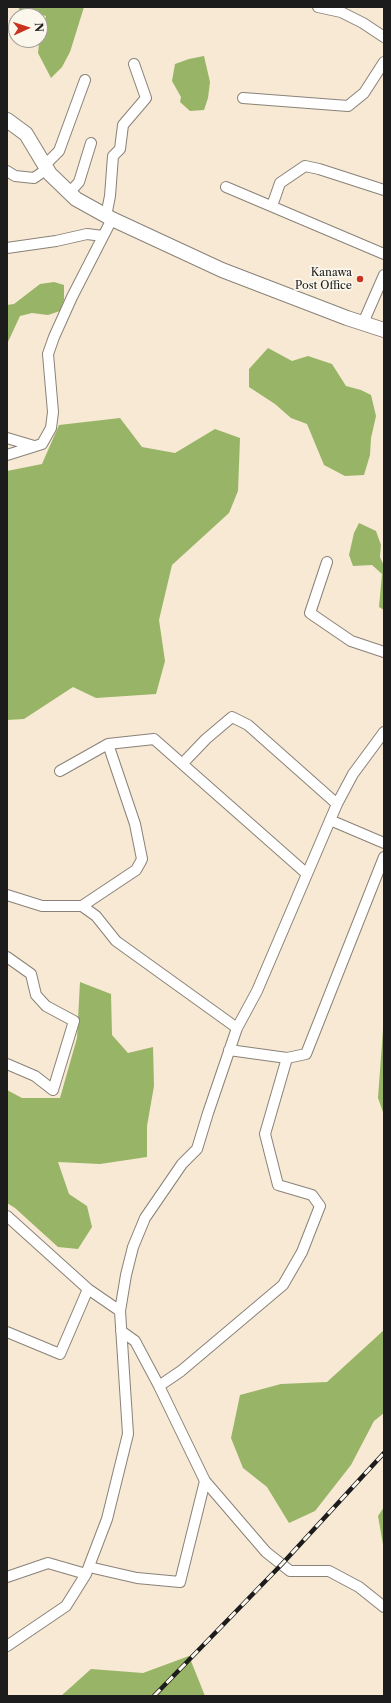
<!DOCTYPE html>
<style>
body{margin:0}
#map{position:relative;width:391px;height:1703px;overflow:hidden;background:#f7e9d4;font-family:"Libre Caslon Text",serif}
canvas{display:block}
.frame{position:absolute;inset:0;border:8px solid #1c1c1c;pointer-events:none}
.north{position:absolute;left:8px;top:8px;width:40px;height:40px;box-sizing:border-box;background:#fbf7ec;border:1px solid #a29f99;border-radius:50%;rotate:87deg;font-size:11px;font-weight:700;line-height:16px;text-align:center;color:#1c1c1c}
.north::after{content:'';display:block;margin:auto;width:14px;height:18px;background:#c8321e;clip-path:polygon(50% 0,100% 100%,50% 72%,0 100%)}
</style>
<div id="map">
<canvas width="391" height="1703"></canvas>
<div class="frame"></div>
<div class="north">N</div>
</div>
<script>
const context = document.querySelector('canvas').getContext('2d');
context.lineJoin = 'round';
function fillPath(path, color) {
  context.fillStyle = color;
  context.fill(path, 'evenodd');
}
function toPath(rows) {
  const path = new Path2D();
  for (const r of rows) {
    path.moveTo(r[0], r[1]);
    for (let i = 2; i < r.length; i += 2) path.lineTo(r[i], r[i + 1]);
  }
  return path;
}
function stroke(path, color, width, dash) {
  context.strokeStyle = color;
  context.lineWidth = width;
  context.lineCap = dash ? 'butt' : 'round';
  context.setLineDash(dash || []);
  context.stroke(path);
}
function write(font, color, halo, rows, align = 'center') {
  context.font = font + ' "Libre Caslon Text",serif';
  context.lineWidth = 3.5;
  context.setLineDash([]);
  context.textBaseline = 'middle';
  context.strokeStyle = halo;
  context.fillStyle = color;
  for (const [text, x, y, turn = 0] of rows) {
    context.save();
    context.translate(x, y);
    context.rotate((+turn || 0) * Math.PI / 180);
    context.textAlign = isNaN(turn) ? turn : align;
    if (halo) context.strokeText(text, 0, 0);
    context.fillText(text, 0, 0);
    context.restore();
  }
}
const forest = toPath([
 [18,7,84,7,70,52,62,67,51,78,38,53,40,35,46,16,31,12,28,16,23,16],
 [204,56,210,82,208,98,204,110,190,111,180,102,181,97,172,81,175,64,189,59],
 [54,282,64,285,64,300,60,311,48,315,32,313,20,316,7,344,7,305,14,304,40,284],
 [268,348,292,361,308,356,332,364,346,386,361,390,371,395,376,416,371,438,370,455,364,475,345,476,324,465,307,424,291,418,275,404,249,387,249,369],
 [120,418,142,447,175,453,215,429,240,438,238,491,229,513,172,565,159,620,165,661,156,694,96,698,73,687,24,719,7,720,7,471,42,464,59,425],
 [359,523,376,531,381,545,380,557,384,566,384,610,379,607,382,574,372,565,353,566,349,555,354,533],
 [80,982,111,994,112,1035,128,1053,153,1047,154,1086,147,1126,147,1157,100,1164,58,1162,69,1194,87,1206,92,1227,78,1249,58,1247,15,1208,7,1203,7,1090,22,1098,60,1098,77,1038],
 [384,1016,384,1115,378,1098],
 [384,1330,384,1413,374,1421,351,1465,315,1511,289,1523,267,1487,243,1468,231,1438,240,1395,281,1384,327,1382],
 [384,1507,384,1550,378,1516],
 [189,1656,205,1696,61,1696,91,1669,143,1673]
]);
const street = toPath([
 [318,7,341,12,363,23,384,37],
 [243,98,348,106,364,93,384,62],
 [45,165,59,151,85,80],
 [7,171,15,176,34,178,47,169],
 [226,187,384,254],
 [69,193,79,182,91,143],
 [272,206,280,183,305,166,319,169,384,190],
 [106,216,110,196,113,156,120,149,123,125,146,98,134,64],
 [7,248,56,241,87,234,103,236],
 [363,323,384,275],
 [7,438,34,446],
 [7,455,42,444,51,428,53,412,48,354,54,337,72,297,112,219],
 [327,562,310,613,351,641,384,652],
 [183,763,206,739,232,717,248,725,337,804],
 [60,771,108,744,154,739,307,874],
 [330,820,384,843],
 [7,895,42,906,82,906,136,870,140,863,142,859,135,824,108,744],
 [82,906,96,916,116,941,237,1028],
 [7,957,31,974,36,995,46,1006,74,1021,53,1090,35,1076,7,1064],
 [229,1050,287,1058,306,1054,384,857],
 [7,1216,88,1289,120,1311],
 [121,1331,135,1341,159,1386,205,1481,266,1552,290,1571,329,1571,359,1587,384,1607],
 [7,1332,60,1354,88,1289],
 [159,1386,181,1371,283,1285,302,1252,320,1206,312,1195,278,1185,265,1134,287,1058],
 [89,1567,137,1578,180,1582,205,1481],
 [7,1577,48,1563,86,1574],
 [7,1646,66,1606,86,1574,107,1519,128,1434,120,1311,126,1275,133,1247,145,1218,182,1164,197,1149,208,1113,237,1028,257,991,337,804,353,774,384,732]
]);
const secondary = toPath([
 [7,120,26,134,50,174,76,199,112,219,222,270,347,318,384,330]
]);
const rail = toPath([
 [154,1696,282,1564,384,1453]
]);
const markers = [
 [360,279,4,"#c8321e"]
];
const poiNames = [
 ["Kanawa",352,273],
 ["Post Office",352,286]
];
fillPath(forest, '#98b466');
stroke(street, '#8a8278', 12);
stroke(secondary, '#8a8278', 16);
stroke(street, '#fff', 10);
stroke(secondary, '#fff', 14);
stroke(rail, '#1c1c1c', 4.5);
stroke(rail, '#fbf7ec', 3, [9]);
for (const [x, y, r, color] of markers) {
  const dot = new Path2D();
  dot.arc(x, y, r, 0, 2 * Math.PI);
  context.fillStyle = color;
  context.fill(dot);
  stroke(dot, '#fbf7ec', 1.5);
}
write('11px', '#1c1c1c', '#fbf7ec', poiNames, 'right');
</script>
